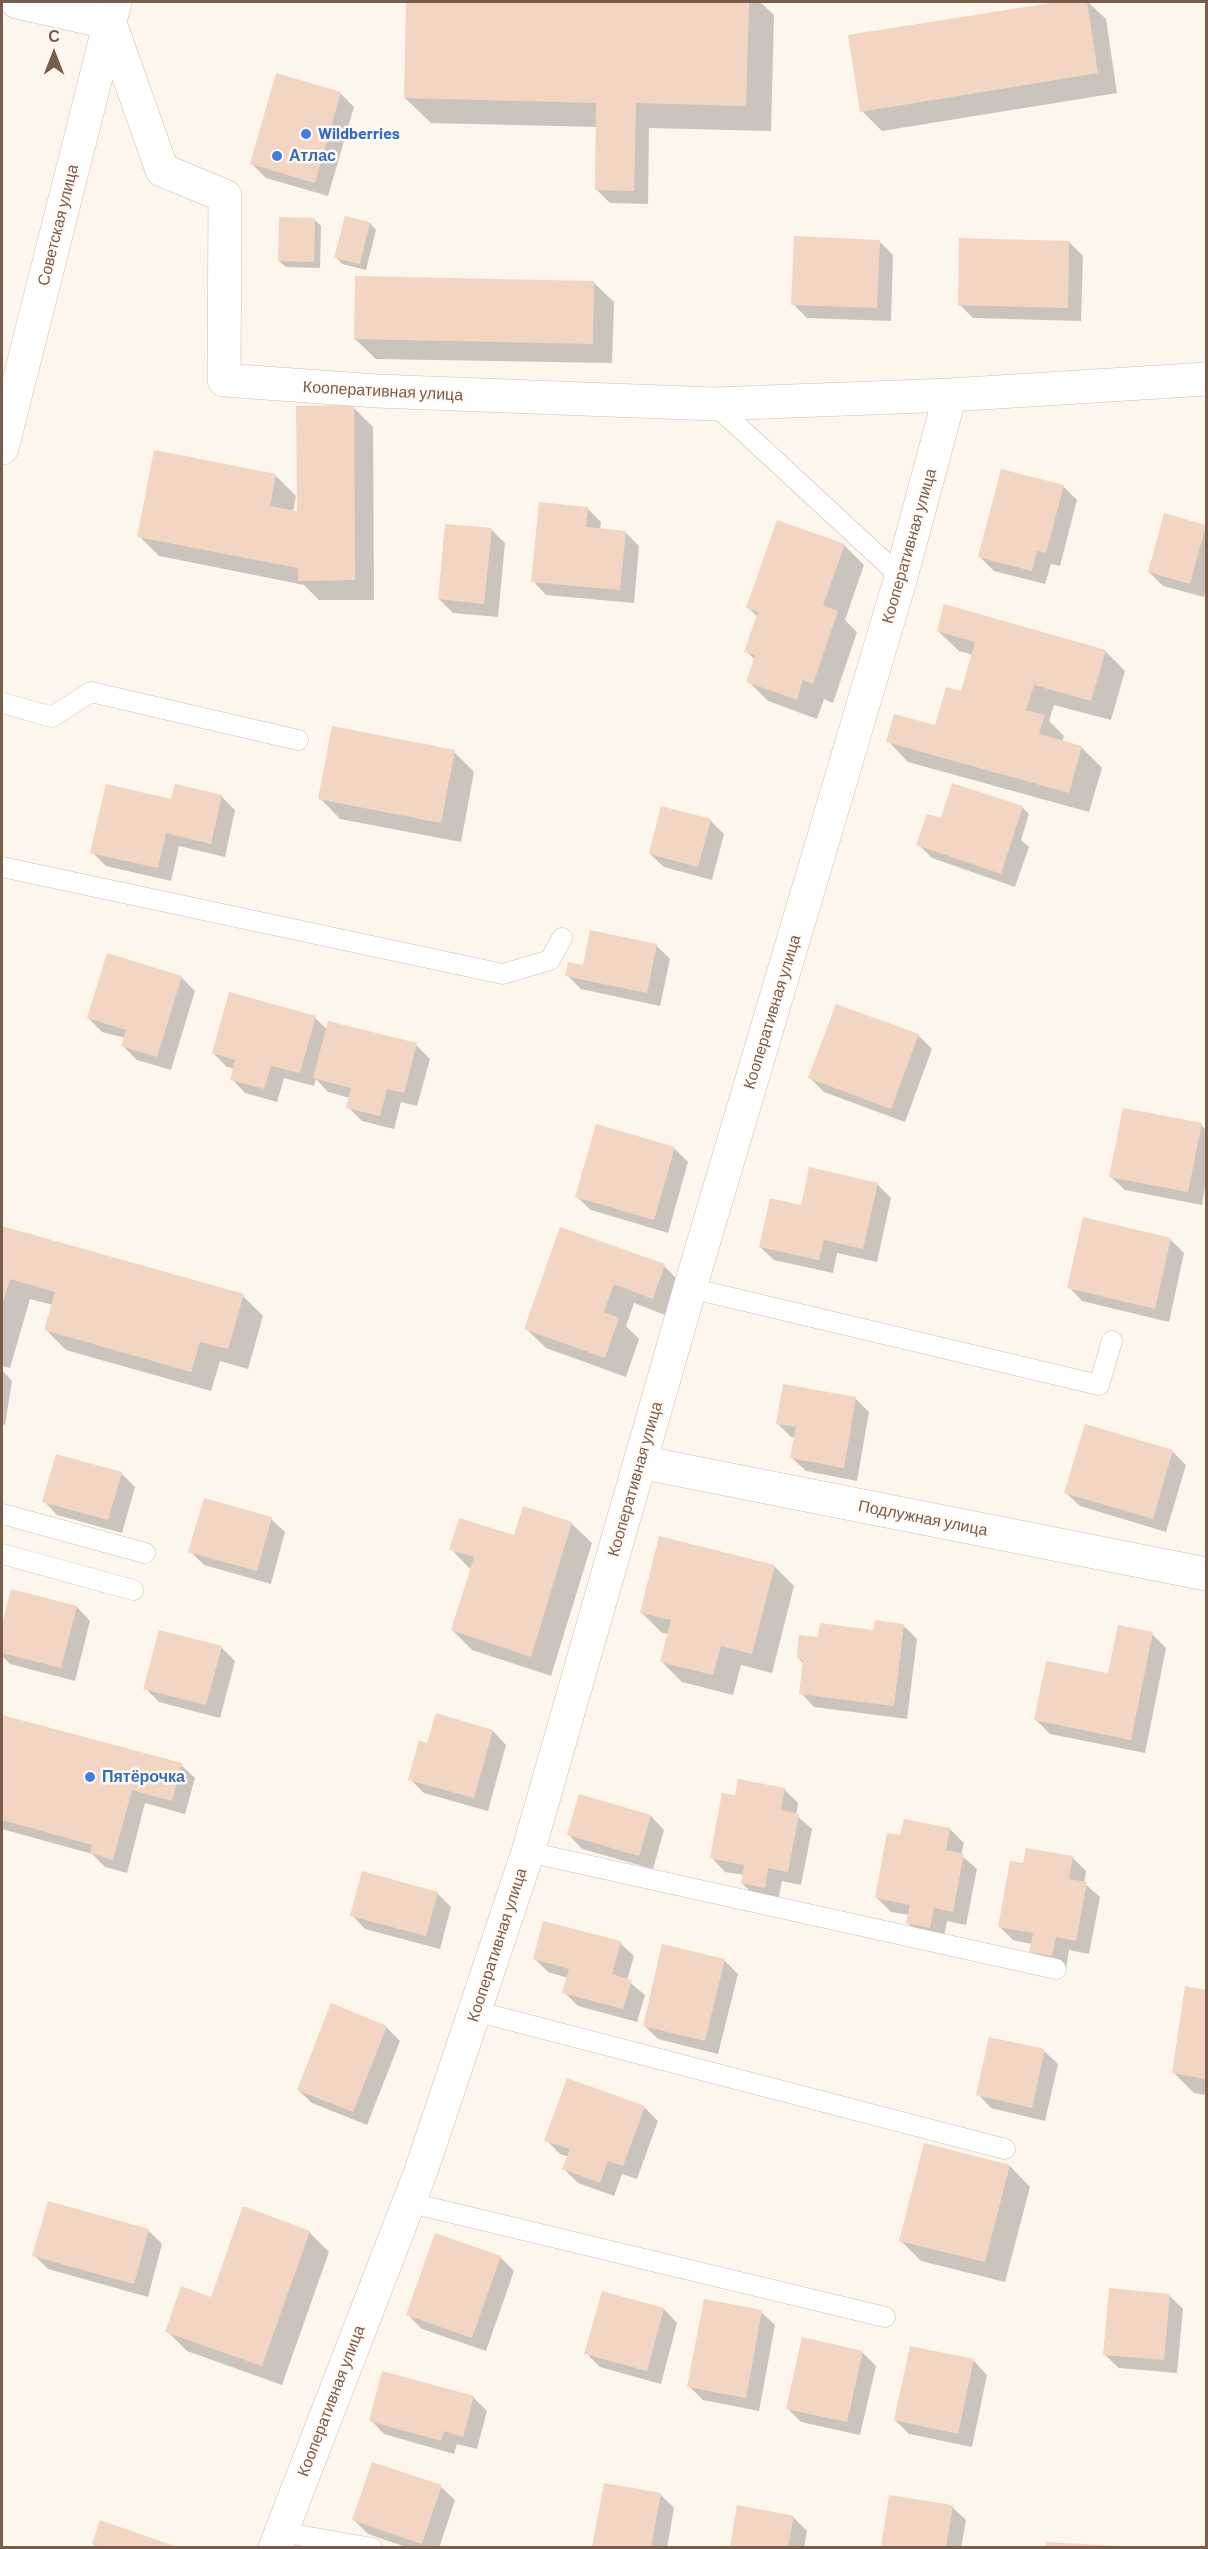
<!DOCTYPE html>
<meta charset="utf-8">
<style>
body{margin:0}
#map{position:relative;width:1208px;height:2549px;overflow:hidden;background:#fdf6ec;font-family:Barlow,sans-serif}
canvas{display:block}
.frame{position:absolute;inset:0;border:3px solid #7a5c4d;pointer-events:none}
.north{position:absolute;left:24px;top:24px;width:60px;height:60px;-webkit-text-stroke:4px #fffaf3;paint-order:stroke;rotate:0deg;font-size:16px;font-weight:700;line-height:24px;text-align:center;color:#7a5c4d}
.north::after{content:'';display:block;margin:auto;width:21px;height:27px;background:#7a5c4d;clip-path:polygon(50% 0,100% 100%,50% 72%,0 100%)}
</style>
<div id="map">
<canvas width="1208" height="2549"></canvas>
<div class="frame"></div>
<div class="north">С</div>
</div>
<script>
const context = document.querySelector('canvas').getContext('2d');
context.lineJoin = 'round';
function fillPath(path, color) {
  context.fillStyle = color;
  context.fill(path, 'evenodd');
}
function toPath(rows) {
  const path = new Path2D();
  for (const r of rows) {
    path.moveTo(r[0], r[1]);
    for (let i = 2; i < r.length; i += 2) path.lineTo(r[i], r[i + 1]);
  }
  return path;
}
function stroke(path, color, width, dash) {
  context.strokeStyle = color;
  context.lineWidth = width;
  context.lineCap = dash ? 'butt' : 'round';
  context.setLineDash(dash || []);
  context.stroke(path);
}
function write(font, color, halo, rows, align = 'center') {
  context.font = font + ' Barlow,sans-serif';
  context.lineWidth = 5;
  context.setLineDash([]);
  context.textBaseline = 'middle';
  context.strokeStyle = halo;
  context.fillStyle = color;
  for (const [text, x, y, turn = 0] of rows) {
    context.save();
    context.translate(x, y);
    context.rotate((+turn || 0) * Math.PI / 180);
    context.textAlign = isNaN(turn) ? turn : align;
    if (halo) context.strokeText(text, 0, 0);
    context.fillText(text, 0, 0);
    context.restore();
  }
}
const shadow = toPath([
 [407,2,760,2,774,15,771,131,649,128,648,204,610,203,596,189,597,127,431,123,405,98],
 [1067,2,1088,2,1106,19,1117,93,882,131,862,111,850,37],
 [340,93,354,107,328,196,266,178,252,164],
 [346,217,370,223,376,230,366,270,342,264,336,257],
 [314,219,321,226,320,268,286,267,279,261],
 [879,241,893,255,891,321,807,318,793,304],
 [1069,242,1083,256,1081,321,973,318,959,304],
 [593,282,614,302,612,363,376,359,355,339],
 [353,407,373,427,374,600,319,600,304,585,159,556,139,536,276,476,296,496,293,512,299,513],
 [1063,486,1077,500,1060,566,1051,564,1045,584,994,571,980,557],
 [587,508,601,522,600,530,625,532,639,546,634,603,546,595,533,581],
 [1165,515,1206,527,1206,588,1204,597,1163,586,1149,572],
 [491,529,505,543,498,617,453,613,439,599],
 [844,545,864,565,845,620,857,632,833,703,824,699,817,719,768,701,748,681,755,660,746,651,758,617,748,608],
 [938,631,1105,651,1125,671,1111,720,1054,705,1049,721,1064,736,1062,742,1081,747,1102,768,1089,812,908,762,888,741,936,727,962,693,973,655,959,651],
 [454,752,474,772,461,842,340,819,320,798],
 [221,796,235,810,225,857,179,846,171,881,106,866,92,852,172,801],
 [1022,807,1029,814,1021,840,1029,847,1015,887,932,858,918,844,942,820],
 [710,820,724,834,712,880,664,867,650,854],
 [656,945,670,959,660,1006,581,989,567,975],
 [181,977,195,991,171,1070,137,1060,123,1046,125,1038,102,1032,88,1018],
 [315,1018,327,1029,416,1045,430,1059,417,1106,401,1102,394,1129,362,1121,348,1107,350,1098,328,1092,316,1079,314,1086,284,1078,277,1102,245,1093,232,1079,235,1069,227,1067,213,1053],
 [918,1035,932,1049,905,1122,824,1092,810,1078],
 [1201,1125,1206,1130,1206,1181,1202,1205,1125,1190,1111,1177],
 [674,1148,688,1162,668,1233,591,1210,577,1197],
 [877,1184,891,1198,877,1262,837,1253,833,1273,774,1260,760,1247,802,1207],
 [2,1228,243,1296,263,1316,248,1369,220,1361,211,1391,66,1350,46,1330,53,1305,30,1299,10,1368,2,1366],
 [561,1229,664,1266,684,1286,673,1318,634,1303,626,1326,639,1339,626,1377,546,1348,525,1328],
 [1170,1239,1184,1253,1169,1322,1082,1301,1069,1287],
 [2,1370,12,1381,5,1425,2,1424],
 [856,1399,869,1412,857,1481,806,1471,792,1458,796,1438,791,1437,777,1423],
 [1172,1451,1186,1465,1166,1532,1080,1506,1066,1493],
 [121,1473,135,1487,122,1533,57,1515,44,1501],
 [271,1519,285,1532,271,1584,204,1565,190,1551],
 [571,1523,592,1543,551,1676,472,1650,452,1630,471,1570,451,1549,515,1537],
 [774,1566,794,1586,772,1673,741,1665,733,1695,682,1682,662,1662,669,1634,662,1633,642,1613],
 [12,1591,77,1607,90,1621,75,1681,10,1664,2,1656,2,1629],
 [903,1625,917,1639,907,1719,814,1707,801,1693,804,1664,798,1658,819,1639],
 [1152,1634,1166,1648,1145,1753,1050,1734,1036,1720,1109,1675],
 [221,1647,235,1661,220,1718,159,1702,145,1688],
 [2,1716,181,1765,195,1778,185,1814,145,1803,127,1873,105,1867,92,1854,2,1829],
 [493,1731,506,1745,488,1811,424,1793,410,1779,428,1744],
 [784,1789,798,1803,796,1815,812,1829,801,1885,782,1881,778,1901,756,1897,742,1883,744,1875,725,1872,712,1858,737,1796],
 [651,1816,664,1830,653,1869,582,1849,569,1835],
 [950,1829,964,1843,961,1855,977,1869,966,1925,947,1921,943,1941,921,1937,908,1923,909,1915,891,1912,877,1898,902,1836],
 [1073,1858,1086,1871,1084,1883,1100,1897,1089,1954,1069,1950,1066,1969,1044,1965,1031,1951,1032,1944,1013,1940,999,1926,1024,1865],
 [437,1893,451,1907,440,1949,365,1929,352,1915],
 [620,1943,634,1956,627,1980,645,1995,637,2022,578,2006,564,1992,568,1978,548,1972,535,1959],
 [724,1960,738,1974,718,2054,658,2039,644,2025],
 [1186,1988,1206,1991,1206,2095,1194,2093,1174,2073],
 [332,2005,387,2028,400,2041,367,2125,312,2103,298,2090],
 [1044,2051,1058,2064,1045,2121,991,2108,978,2094],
 [644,2107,658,2121,637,2179,622,2174,614,2196,578,2183,564,2169,569,2157,560,2154,546,2140],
 [1010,2166,1030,2187,1005,2282,921,2261,900,2240],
 [49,2203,149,2231,162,2244,148,2297,48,2269,34,2255],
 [309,2232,329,2252,282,2385,187,2351,167,2331],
 [500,2257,514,2271,486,2351,422,2329,408,2315],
 [1169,2295,1183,2309,1177,2373,1119,2368,1105,2355],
 [664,2309,677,2323,661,2384,600,2367,586,2353],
 [761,2312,775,2325,759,2411,703,2400,689,2386],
 [862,2352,876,2366,860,2435,801,2422,787,2408],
 [974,2361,987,2375,972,2447,909,2434,895,2420],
 [473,2397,487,2411,477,2449,457,2444,454,2454,384,2434,371,2420],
 [605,2485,660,2494,674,2508,667,2548,594,2548],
 [441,2487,455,2500,439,2548,409,2548,368,2534,354,2520],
 [890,2497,952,2507,966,2520,961,2548,882,2548],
 [738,2507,793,2517,807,2531,804,2548,731,2548],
 [101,2521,174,2548,97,2548,93,2543],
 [1048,2543,1124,2548,1047,2548]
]);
const building = toPath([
 [406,2,749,2,746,106,636,103,634,191,595,190,596,103,404,98],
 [1057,2,1087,2,1098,73,860,112,848,35],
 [276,73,341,92,315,183,250,164],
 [345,216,370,222,360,264,334,258],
 [279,217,315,218,314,262,278,261],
 [794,236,880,240,877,308,791,305],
 [959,238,1069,241,1068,308,958,305],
 [355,276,594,281,593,344,354,339],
 [354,405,355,580,298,581,298,568,137,537,154,450,276,474,270,506,297,511,296,406],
 [1001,469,1064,485,1046,553,1037,551,1032,571,978,557],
 [539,502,588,507,586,527,626,531,620,590,531,582],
 [1164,513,1206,525,1190,584,1148,572],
 [777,520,845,544,823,605,838,611,813,684,803,680,797,700,746,682,755,655,744,652,758,612,746,608],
 [445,524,492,528,484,604,438,599],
 [944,604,1106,650,1091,701,1034,685,1026,710,1045,715,1039,734,1082,746,1069,793,886,742,894,714,935,725,946,687,961,691,975,642,937,631],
 [332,726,455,750,441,823,318,799],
 [952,783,1023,806,1001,874,916,845,927,814,941,818],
 [106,784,171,799,175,784,222,795,211,844,166,833,158,868,90,853],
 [661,806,711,819,698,867,649,854],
 [590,930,657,944,647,993,565,976,568,962,583,965],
 [107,953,182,976,157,1057,121,1046,126,1030,87,1018],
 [229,992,316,1016,300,1073,271,1066,264,1089,230,1080,235,1060,212,1053],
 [836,1004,919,1034,891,1109,808,1078],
 [328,1021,417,1043,404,1093,387,1089,380,1116,346,1108,351,1088,313,1078],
 [1123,1108,1202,1123,1188,1192,1109,1177],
 [596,1124,675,1147,654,1220,575,1197],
 [809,1167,878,1183,863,1249,824,1240,819,1260,759,1247,770,1198,801,1205],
 [1083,1217,1171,1238,1155,1309,1067,1288],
 [2,1226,244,1294,228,1349,200,1342,191,1372,44,1330,55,1292,10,1279,2,1305],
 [560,1227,665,1264,653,1299,614,1284,604,1312,619,1318,605,1358,524,1329],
 [783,1384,856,1397,844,1468,790,1458,796,1427,776,1424],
 [1085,1424,1173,1450,1153,1519,1064,1493],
 [56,1454,122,1472,108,1520,42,1502],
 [204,1498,272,1517,257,1571,188,1552],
 [523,1506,572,1522,531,1657,451,1630,474,1557,449,1550,459,1518,514,1535],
 [659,1536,775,1565,752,1654,721,1646,713,1675,660,1662,671,1620,640,1613],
 [11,1589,77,1606,61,1668,2,1653,2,1624],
 [875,1620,904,1624,894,1706,799,1694,803,1660,797,1658,799,1635,818,1637,820,1623,873,1630],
 [1118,1625,1153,1632,1131,1740,1034,1720,1046,1661,1108,1673],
 [159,1630,222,1646,206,1705,143,1689],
 [436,1713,493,1730,474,1798,408,1780,419,1740,427,1743],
 [2,1715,182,1763,172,1801,132,1790,113,1860,90,1853,92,1845,2,1820],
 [738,1779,785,1788,781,1810,799,1814,788,1872,768,1868,765,1888,741,1883,744,1865,710,1858,722,1793,735,1795],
 [579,1794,651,1815,639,1856,567,1835],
 [904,1819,950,1828,946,1850,964,1854,953,1912,934,1908,930,1928,906,1923,910,1905,875,1898,887,1833,900,1835],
 [1026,1848,1073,1856,1069,1879,1087,1882,1076,1941,1056,1937,1052,1956,1029,1952,1033,1933,998,1927,1010,1861,1023,1863],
 [362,1871,438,1892,426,1936,350,1916],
 [543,1921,621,1941,612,1974,632,1980,623,2009,562,1993,569,1969,533,1959],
 [662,1944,725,1959,705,2041,643,2026],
 [1185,1986,1206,1990,1206,2079,1172,2073],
 [331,2003,387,2026,353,2112,297,2090],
 [989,2037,1045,2049,1032,2108,976,2095],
 [567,2078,645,2106,623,2166,608,2161,600,2183,562,2169,570,2149,544,2141],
 [924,2143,1010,2165,985,2262,899,2241],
 [48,2201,149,2229,134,2284,32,2256],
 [243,2206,310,2231,262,2366,165,2332,181,2286,211,2297],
 [435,2233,501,2256,472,2338,406,2315],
 [1109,2288,1170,2294,1164,2360,1103,2355],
 [602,2291,664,2308,647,2371,584,2354],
 [704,2299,762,2310,746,2398,687,2387],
 [802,2337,863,2351,847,2422,786,2409],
 [910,2346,974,2359,958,2434,894,2420],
 [382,2371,474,2396,463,2437,444,2431,441,2441,369,2421],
 [372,2462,442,2485,422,2544,352,2520],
 [604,2483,661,2493,651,2547,592,2547],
 [889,2495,953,2505,946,2547,881,2547],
 [737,2505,794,2516,788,2547,730,2547],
 [100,2520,177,2547,102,2547,92,2544],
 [1046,2542,1118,2546,1118,2547,1046,2547]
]);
const lane = toPath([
 [714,404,901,577],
 [2,703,52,717,91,692,298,740],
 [2,867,503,974,550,960,562,938],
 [690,1288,1099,1385,1112,1341],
 [2,1514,145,1553],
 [2,1554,133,1590],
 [528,1852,1056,1969],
 [475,2011,1005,2149],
 [407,2202,885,2317],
 [281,2532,372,2548]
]);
const street = toPath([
 [17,2,110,23,162,170,225,196,224,380,377,391,714,404,950,395,1206,379],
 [640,1462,1206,1574],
 [275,2548,421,2171,528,1852,690,1288,901,577,950,395]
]);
const secondary = toPath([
 [2,448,115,2]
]);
const markers = [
 [306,134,6,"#3f7fe0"],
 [277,156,6,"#3f7fe0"],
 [90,1777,6,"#3f7fe0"]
];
const shopNames = [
 ["Wildberries",318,134],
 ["Атлас",289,156],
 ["Пятёрочка",102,1777]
];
const streetNames = [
 ["Советская улица",58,225,-76],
 ["Кооперативная улица",383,391,3],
 ["Кооперативная улица",909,546,-74],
 ["Кооперативная улица",772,1012,-73],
 ["Кооперативная улица",635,1479,-74],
 ["Подлужная улица",923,1518,11],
 ["Кооперативная улица",497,1945,-72],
 ["Кооперативная улица",331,2401,-69]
];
fillPath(shadow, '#0003');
fillPath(building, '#f3d5c3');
stroke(lane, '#d1beb0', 21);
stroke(street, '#d1beb0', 34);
stroke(secondary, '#d6c0b0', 34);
stroke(lane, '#fff', 20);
stroke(street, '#fff', 33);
stroke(secondary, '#fff', 33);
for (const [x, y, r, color] of markers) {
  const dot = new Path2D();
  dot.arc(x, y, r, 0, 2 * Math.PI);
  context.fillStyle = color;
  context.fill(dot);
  stroke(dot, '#fffaf3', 2);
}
write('bold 16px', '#366cbe', '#fffaf3', shopNames, 'left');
write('16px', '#7a5c4d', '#fffaf3', streetNames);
</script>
